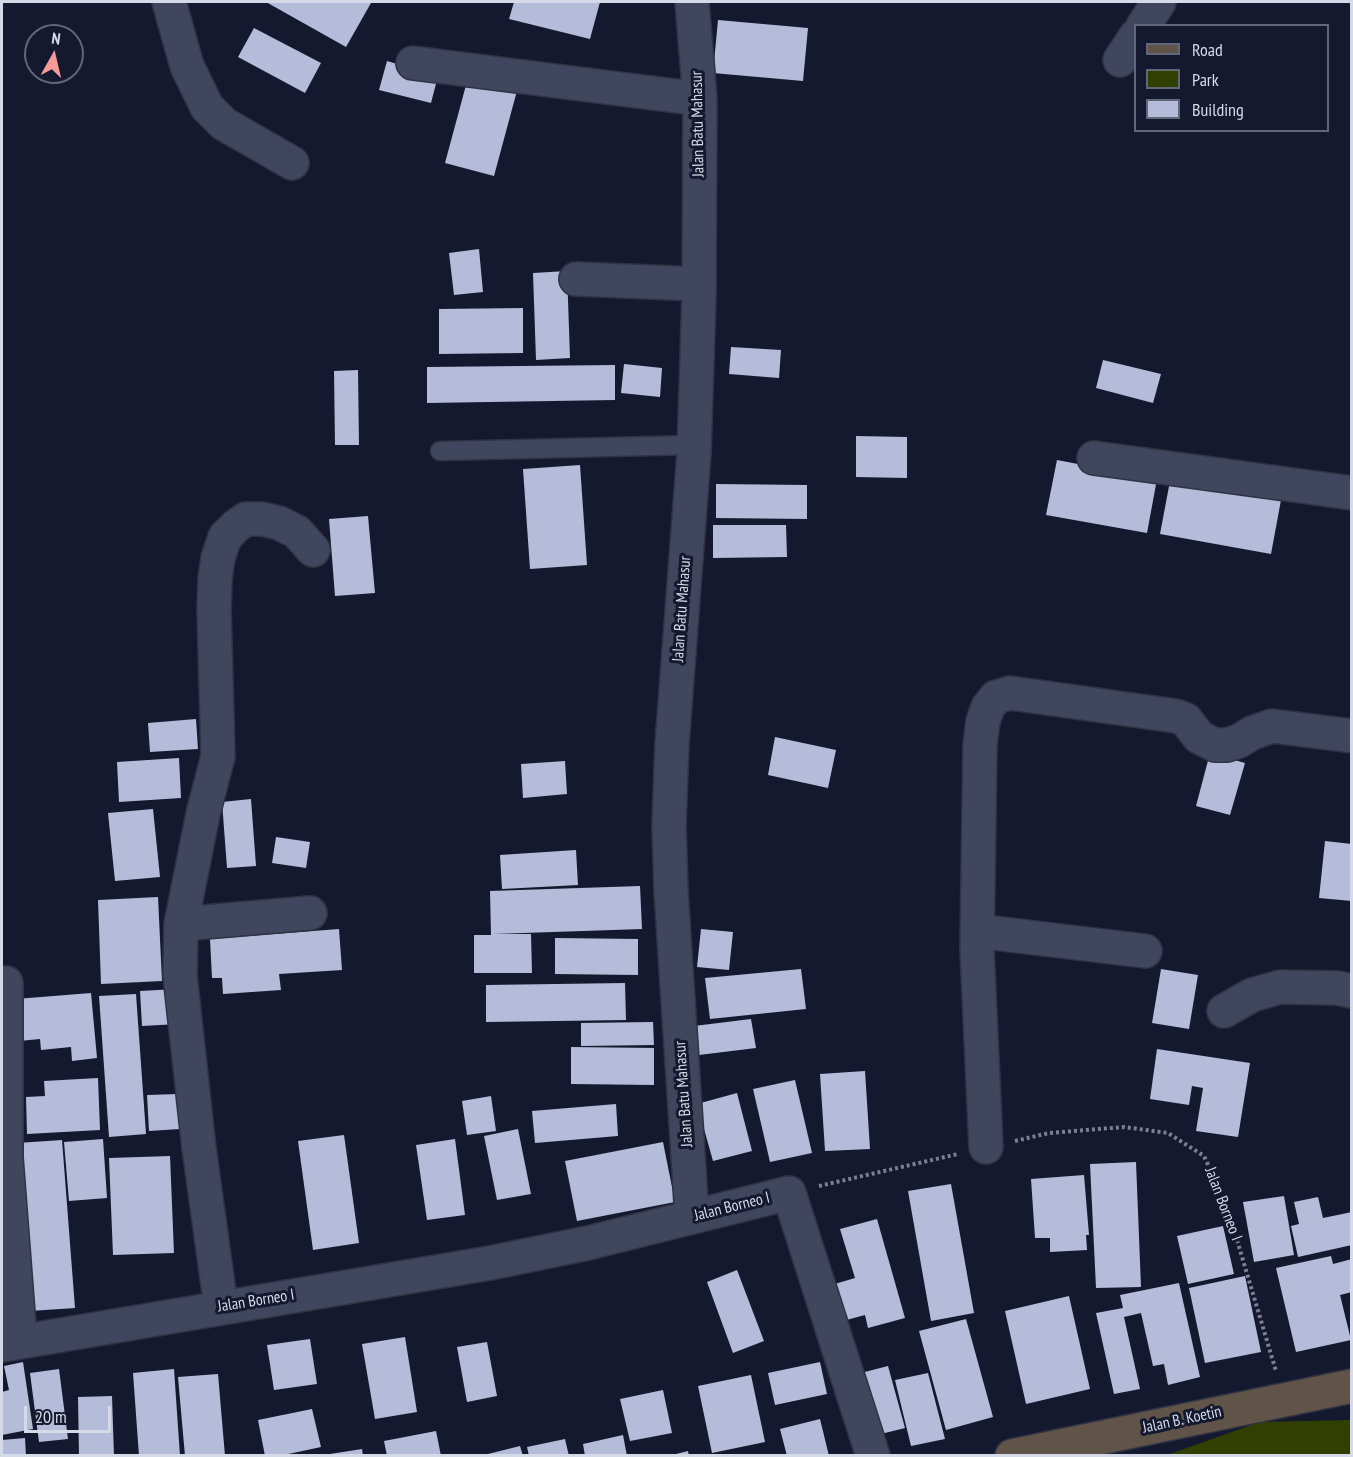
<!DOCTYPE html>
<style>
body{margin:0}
#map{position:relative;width:1353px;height:1457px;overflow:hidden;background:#15192f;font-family:"PT Sans Narrow",sans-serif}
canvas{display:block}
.frame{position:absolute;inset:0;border:3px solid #d5d9e8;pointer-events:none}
.legend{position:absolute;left:1134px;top:24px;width:195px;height:108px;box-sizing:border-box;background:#15192f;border:2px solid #626679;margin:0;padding:8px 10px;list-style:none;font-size:18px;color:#d5d9e8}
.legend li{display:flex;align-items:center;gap:12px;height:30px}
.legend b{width:30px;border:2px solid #626679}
.north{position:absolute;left:24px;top:24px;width:60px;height:60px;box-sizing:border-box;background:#15192f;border:2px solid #626679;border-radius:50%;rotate:8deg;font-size:16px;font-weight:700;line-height:24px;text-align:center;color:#d5d9e8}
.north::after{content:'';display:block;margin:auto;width:21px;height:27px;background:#f59b97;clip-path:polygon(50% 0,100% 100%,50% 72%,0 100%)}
.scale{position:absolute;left:24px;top:1406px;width:87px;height:27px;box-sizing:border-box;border:3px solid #d5d9e8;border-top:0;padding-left:8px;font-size:18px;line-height:21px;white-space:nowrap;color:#d5d9e8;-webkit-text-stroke:4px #15192f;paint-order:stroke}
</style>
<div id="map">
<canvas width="1353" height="1457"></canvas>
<div class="frame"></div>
<ul class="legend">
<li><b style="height:8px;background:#605449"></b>Road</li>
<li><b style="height:16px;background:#313f00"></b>Park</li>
<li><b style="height:16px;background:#b4bcd9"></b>Building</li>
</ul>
<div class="north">N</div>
<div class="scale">20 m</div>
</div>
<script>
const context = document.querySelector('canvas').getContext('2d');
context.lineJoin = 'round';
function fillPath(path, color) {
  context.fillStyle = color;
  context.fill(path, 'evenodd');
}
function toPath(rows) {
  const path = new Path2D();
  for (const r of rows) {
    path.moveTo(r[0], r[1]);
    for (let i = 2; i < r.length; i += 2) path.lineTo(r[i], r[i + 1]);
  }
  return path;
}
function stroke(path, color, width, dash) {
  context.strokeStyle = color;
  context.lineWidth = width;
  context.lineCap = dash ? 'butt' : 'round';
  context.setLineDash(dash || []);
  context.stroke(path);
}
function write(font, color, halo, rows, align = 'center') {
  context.font = font + ' "PT Sans Narrow",sans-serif';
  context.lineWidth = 6;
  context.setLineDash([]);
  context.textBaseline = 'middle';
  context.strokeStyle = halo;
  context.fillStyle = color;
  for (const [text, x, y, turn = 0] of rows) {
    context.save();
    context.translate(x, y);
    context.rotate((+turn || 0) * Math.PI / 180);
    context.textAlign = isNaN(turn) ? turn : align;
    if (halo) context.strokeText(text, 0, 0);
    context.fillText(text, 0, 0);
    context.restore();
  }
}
const green = toPath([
 [1351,1420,1351,1455,1164,1456,1260,1422]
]);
const building = toPath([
 [266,2,369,2,371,3,346,47],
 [514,2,600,2,590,39,509,19],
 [718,20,808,28,803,81,713,73],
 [254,28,321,63,305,93,238,57],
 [387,61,438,76,431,103,379,90],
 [469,74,518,87,494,176,445,163],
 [479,249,483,292,454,295,449,253],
 [567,271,570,358,536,360,533,273],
 [523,308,523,353,439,354,439,309],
 [731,347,781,350,779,378,729,374],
 [1103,360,1161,374,1153,403,1096,388],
 [624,364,662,368,660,397,621,393],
 [615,365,615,400,427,403,427,367],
 [358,370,359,445,335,445,334,371],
 [856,436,907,437,907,478,856,477],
 [1057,460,1157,479,1147,533,1046,515],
 [580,465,587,565,530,569,523,469],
 [1170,481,1281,500,1271,554,1160,534],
 [716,484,807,485,807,519,716,518],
 [368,516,375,593,335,596,329,519],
 [713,525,786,525,787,557,713,558],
 [196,719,198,749,150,752,148,723],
 [775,737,836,750,828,788,768,775],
 [1210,753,1245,763,1230,815,1196,806],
 [179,758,181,798,119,802,117,762],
 [565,761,567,794,523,798,521,764],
 [251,799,256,866,227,868,222,802],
 [153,809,160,877,115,881,108,813],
 [276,837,310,842,306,868,272,863],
 [1325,841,1352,844,1352,901,1319,898],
 [576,850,578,885,502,889,500,855],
 [640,886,642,929,494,934,531,934,532,973,474,973,474,935,491,935,490,891],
 [158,897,162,981,101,984,98,900],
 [339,929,342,970,279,974,281,990,223,994,222,978,212,978,210,939],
 [701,929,733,932,729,970,697,967],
 [555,938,638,939,638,975,555,974],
 [801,969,806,1009,710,1019,705,978],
 [1161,969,1198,975,1189,1029,1152,1023],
 [625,983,626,1020,486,1022,486,985],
 [176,989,178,1024,142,1026,140,991],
 [91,993,97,1058,72,1061,71,1047,41,1050,40,1039,19,1041,16,999],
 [136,994,146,1134,109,1137,99,996],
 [751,1019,756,1048,699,1055,694,1026],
 [653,1022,654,1045,581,1046,581,1023],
 [571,1047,654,1048,654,1085,571,1084],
 [1157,1049,1250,1063,1238,1137,1196,1131,1203,1088,1192,1086,1189,1105,1150,1099],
 [865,1071,870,1149,825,1151,820,1074],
 [98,1078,100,1130,27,1134,26,1097,45,1096,44,1081],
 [795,1080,812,1153,770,1162,753,1089],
 [737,1093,752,1151,713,1161,697,1104],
 [178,1094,180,1129,149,1131,147,1095],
 [491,1096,496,1131,467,1135,462,1101],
 [616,1104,618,1136,535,1143,532,1111],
 [518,1129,531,1194,497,1200,484,1136],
 [344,1135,359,1243,313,1250,298,1141],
 [103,1139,107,1198,69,1201,64,1142],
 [455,1139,465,1215,427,1220,416,1145],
 [62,1140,75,1308,30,1311,17,1143],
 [663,1142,675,1202,577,1221,565,1161],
 [170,1156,174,1253,113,1255,109,1158],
 [1136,1162,1141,1287,1096,1288,1090,1164],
 [1084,1175,1089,1235,1086,1235,1087,1250,1050,1252,1050,1238,1035,1238,1031,1179],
 [951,1184,974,1313,931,1321,908,1191],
 [1284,1196,1294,1255,1254,1262,1243,1202],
 [1318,1197,1323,1218,1352,1212,1352,1245,1298,1257,1291,1226,1299,1224,1294,1202],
 [877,1219,905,1318,868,1328,865,1315,839,1322,828,1286,855,1278,840,1229],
 [1223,1226,1234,1274,1188,1284,1177,1236],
 [1331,1256,1333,1264,1352,1259,1352,1292,1340,1295,1351,1340,1296,1352,1276,1268],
 [737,1270,764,1341,733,1353,707,1282],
 [1245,1276,1261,1352,1205,1363,1189,1288],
 [1179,1283,1200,1377,1168,1385,1164,1364,1153,1366,1141,1313,1124,1317,1140,1389,1114,1394,1096,1313,1123,1308,1120,1295],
 [1069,1296,1090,1389,1026,1404,1005,1311],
 [966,1319,993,1417,946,1430,919,1331],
 [405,1337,417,1412,375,1419,362,1344],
 [310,1339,317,1384,274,1390,267,1345],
 [487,1342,497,1396,467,1402,457,1347],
 [23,1362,33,1429,2,1435,2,1392,9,1390,4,1366],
 [820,1362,827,1394,775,1405,768,1373],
 [888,1366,905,1428,873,1436,857,1374],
 [59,1369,68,1439,39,1442,30,1373],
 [174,1369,180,1456,139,1456,133,1373],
 [928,1373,945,1439,911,1446,895,1380],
 [218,1374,225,1456,185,1456,178,1377],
 [751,1375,765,1442,712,1453,698,1386],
 [663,1390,672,1433,630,1441,620,1399],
 [112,1396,114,1456,79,1456,78,1397],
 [312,1409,321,1447,279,1456,265,1456,258,1420],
 [820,1419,829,1456,787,1456,780,1429],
 [436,1431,441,1456,387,1456,384,1441],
 [623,1435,627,1456,585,1456,583,1444],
 [25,1438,26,1456,2,1456,2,1440],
 [565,1439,569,1456,529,1456,527,1447],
 [520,1446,523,1456,485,1456,484,1455],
 [362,1449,363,1456,330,1456,330,1454],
 [688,1451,689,1456,672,1456,672,1455]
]);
const path = toPath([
 [1015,1141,1049,1133,1124,1127,1168,1133,1204,1156,1226,1203,1276,1371],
 [819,1186,958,1154]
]);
const lane = toPath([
 [440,451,694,445]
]);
const street = toPath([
 [169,2,187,66,207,107,224,124,292,163],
 [1143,26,1159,2],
 [1120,60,1136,36],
 [413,63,700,99],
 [576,279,699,284],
 [1094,458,1352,493],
 [181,924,310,913],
 [977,931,1145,951],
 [6,983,6,1158,20,1340],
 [1224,1011,1252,995,1280,987,1337,988,1352,991],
 [986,1147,977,949,980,745,983,721,988,707,996,697,1010,693,1176,716,1186,720,1199,737,1215,745,1227,745,1239,741,1252,733,1272,726,1352,736],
 [692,1217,671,891,669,825,672,744,694,453,699,295,700,99,692,2],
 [221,1307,199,1148,180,975,181,924,203,814,218,756,214,609,215,579,218,558,225,537,236,526,246,519,262,519,279,523,297,532,313,550],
 [2,1345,490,1263,588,1243,789,1193,873,1456]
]);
const secondary = toPath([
 [1012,1456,1352,1386]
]);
const streetNames = [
 ["Jalan Batu Mahasur",698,124,-91],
 ["Jalan Batu Mahasur",682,609,-86],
 ["Jalan Batu Mahasur",684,1094,-94],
 ["Jalan Borneo I",1223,1204,69],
 ["Jalan Borneo I",732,1207,-14],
 ["Jalan Borneo I",256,1301,-9],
 ["Jalan B. Koetin",1182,1420,-12]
];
fillPath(green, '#313f00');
fillPath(building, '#b4bcd9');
stroke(lane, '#313344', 21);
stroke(street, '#313344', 36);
stroke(secondary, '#313344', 36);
stroke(path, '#7c8092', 4, [3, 3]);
stroke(lane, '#40465e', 18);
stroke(street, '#40465e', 33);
stroke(secondary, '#605449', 33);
write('16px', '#d5d9e8', '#15192f', streetNames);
</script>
